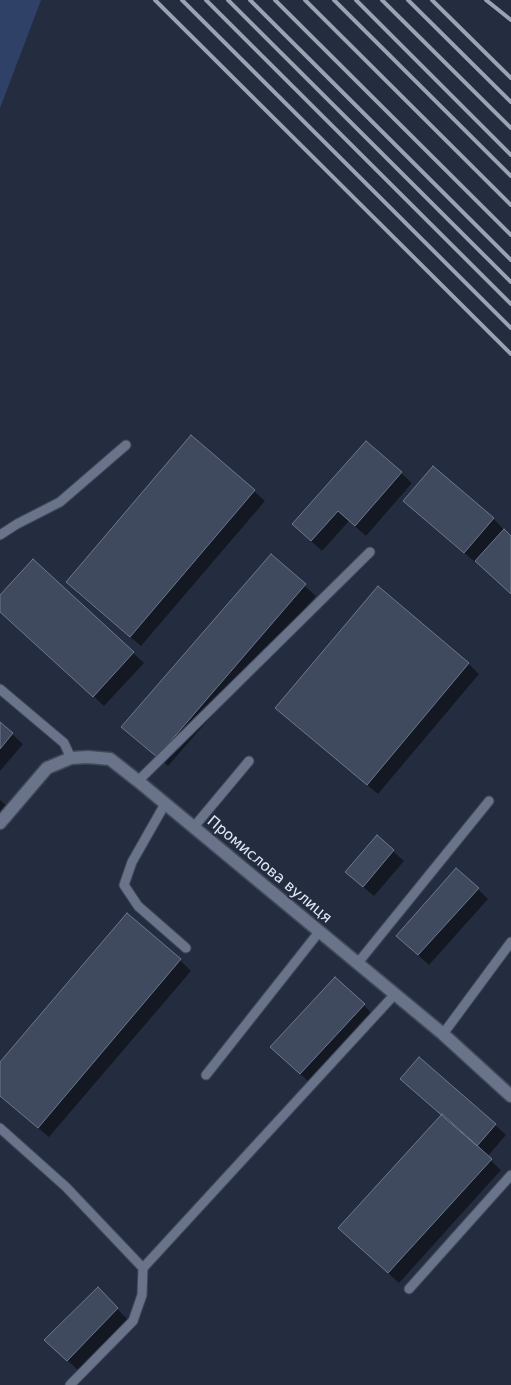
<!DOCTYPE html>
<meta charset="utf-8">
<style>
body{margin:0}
canvas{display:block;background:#242d40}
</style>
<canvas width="511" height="1385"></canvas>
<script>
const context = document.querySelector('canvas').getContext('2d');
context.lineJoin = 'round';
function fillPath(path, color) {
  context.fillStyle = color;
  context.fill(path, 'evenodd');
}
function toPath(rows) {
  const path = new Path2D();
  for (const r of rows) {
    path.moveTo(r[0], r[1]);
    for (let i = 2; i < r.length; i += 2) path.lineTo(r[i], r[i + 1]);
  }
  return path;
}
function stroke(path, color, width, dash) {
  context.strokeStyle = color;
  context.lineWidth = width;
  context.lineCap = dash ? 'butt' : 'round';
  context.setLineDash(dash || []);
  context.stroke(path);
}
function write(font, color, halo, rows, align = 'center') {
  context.font = font + ' "DejaVu Sans",sans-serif';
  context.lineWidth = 4;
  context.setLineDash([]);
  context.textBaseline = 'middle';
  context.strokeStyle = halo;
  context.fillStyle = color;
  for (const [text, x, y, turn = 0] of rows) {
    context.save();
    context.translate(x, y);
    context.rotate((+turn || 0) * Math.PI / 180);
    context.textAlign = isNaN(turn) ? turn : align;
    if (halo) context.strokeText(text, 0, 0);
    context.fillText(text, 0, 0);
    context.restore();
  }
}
const green = toPath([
 [0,0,41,0,0,108]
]);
const shadow = toPath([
 [192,437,254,491,265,501,141,646,78,593,68,582],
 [366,442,412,483,366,536,349,521,322,551,304,535],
 [405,501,493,518,511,537,511,593,476,561,475,562,415,511],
 [271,556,316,596,168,766,134,737],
 [33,561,144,663,104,706,0,610,0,597],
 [378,588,469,664,479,674,378,794,287,718,276,708],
 [0,723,23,744,0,771],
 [0,800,8,807,0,816],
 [377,837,404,861,374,896,357,882],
 [478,889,488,899,429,965,408,946],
 [127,915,180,960,191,971,49,1137,0,1096,0,1064],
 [364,1005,374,1016,311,1084,283,1058],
 [401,1079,495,1125,506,1135,487,1157,501,1170,399,1283,350,1238,443,1115],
 [98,1289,127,1319,79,1371,56,1350]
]);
const building = toPath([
 [191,435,255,490,130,637,66,582,191,435],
 [366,441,402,472,355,526,338,511,311,541,292,524,366,441],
 [433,466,494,518,464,553,403,501,433,466],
 [504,529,511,536,511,594,475,561,504,529],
 [271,554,306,584,157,757,121,727,271,554],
 [33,559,134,652,93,697,0,612,0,595,33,559],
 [378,586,469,663,367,785,275,708,378,586],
 [0,722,13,733,0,749,0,722],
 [377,835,394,850,363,887,345,872,377,835],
 [456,868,479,888,418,955,396,936,456,868],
 [127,913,181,959,38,1128,0,1096,0,1062,127,913],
 [335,977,365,1004,300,1074,270,1047,335,977],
 [419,1057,496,1124,477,1146,400,1079,419,1057],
 [442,1114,492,1159,388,1273,338,1228,442,1114],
 [98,1287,118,1308,67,1361,44,1340,98,1287]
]);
const service = toPath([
 [0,535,17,524,60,502,126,445],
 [0,689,64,743,71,758],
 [138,781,370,552],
 [165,804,132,862,124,885,138,906,186,948],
 [193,828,249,761],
 [357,964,489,801],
 [443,1034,511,942],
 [206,1075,319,932],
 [0,1128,66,1187,143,1268],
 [409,1289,511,1175],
 [70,1385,133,1321,142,1295,143,1268,395,994]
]);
const minor = toPath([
 [0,823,47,768,71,758,88,757,110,759,138,781,443,1034,511,1096]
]);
const rail = toPath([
 [155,0,511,354],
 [182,0,511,328],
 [206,0,511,304],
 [228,0,511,282],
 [250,0,511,260],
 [275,0,511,235],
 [305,0,511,205],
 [334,0,511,176],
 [356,0,511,155],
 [382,0,511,128],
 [408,0,511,102],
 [432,0,511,78],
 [486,0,511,20]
]);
const streetNames = [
 ["Промислова вулиця",269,870,40]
];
fillPath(green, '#304168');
fillPath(shadow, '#0007');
fillPath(building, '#404a5f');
stroke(building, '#6d778e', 1);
stroke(service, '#404858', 11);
stroke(minor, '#404858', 15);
stroke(service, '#69748a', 9);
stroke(minor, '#69748a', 12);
stroke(rail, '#9ba2b1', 4);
write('15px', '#e2e8f5', '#242d40', streetNames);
</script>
